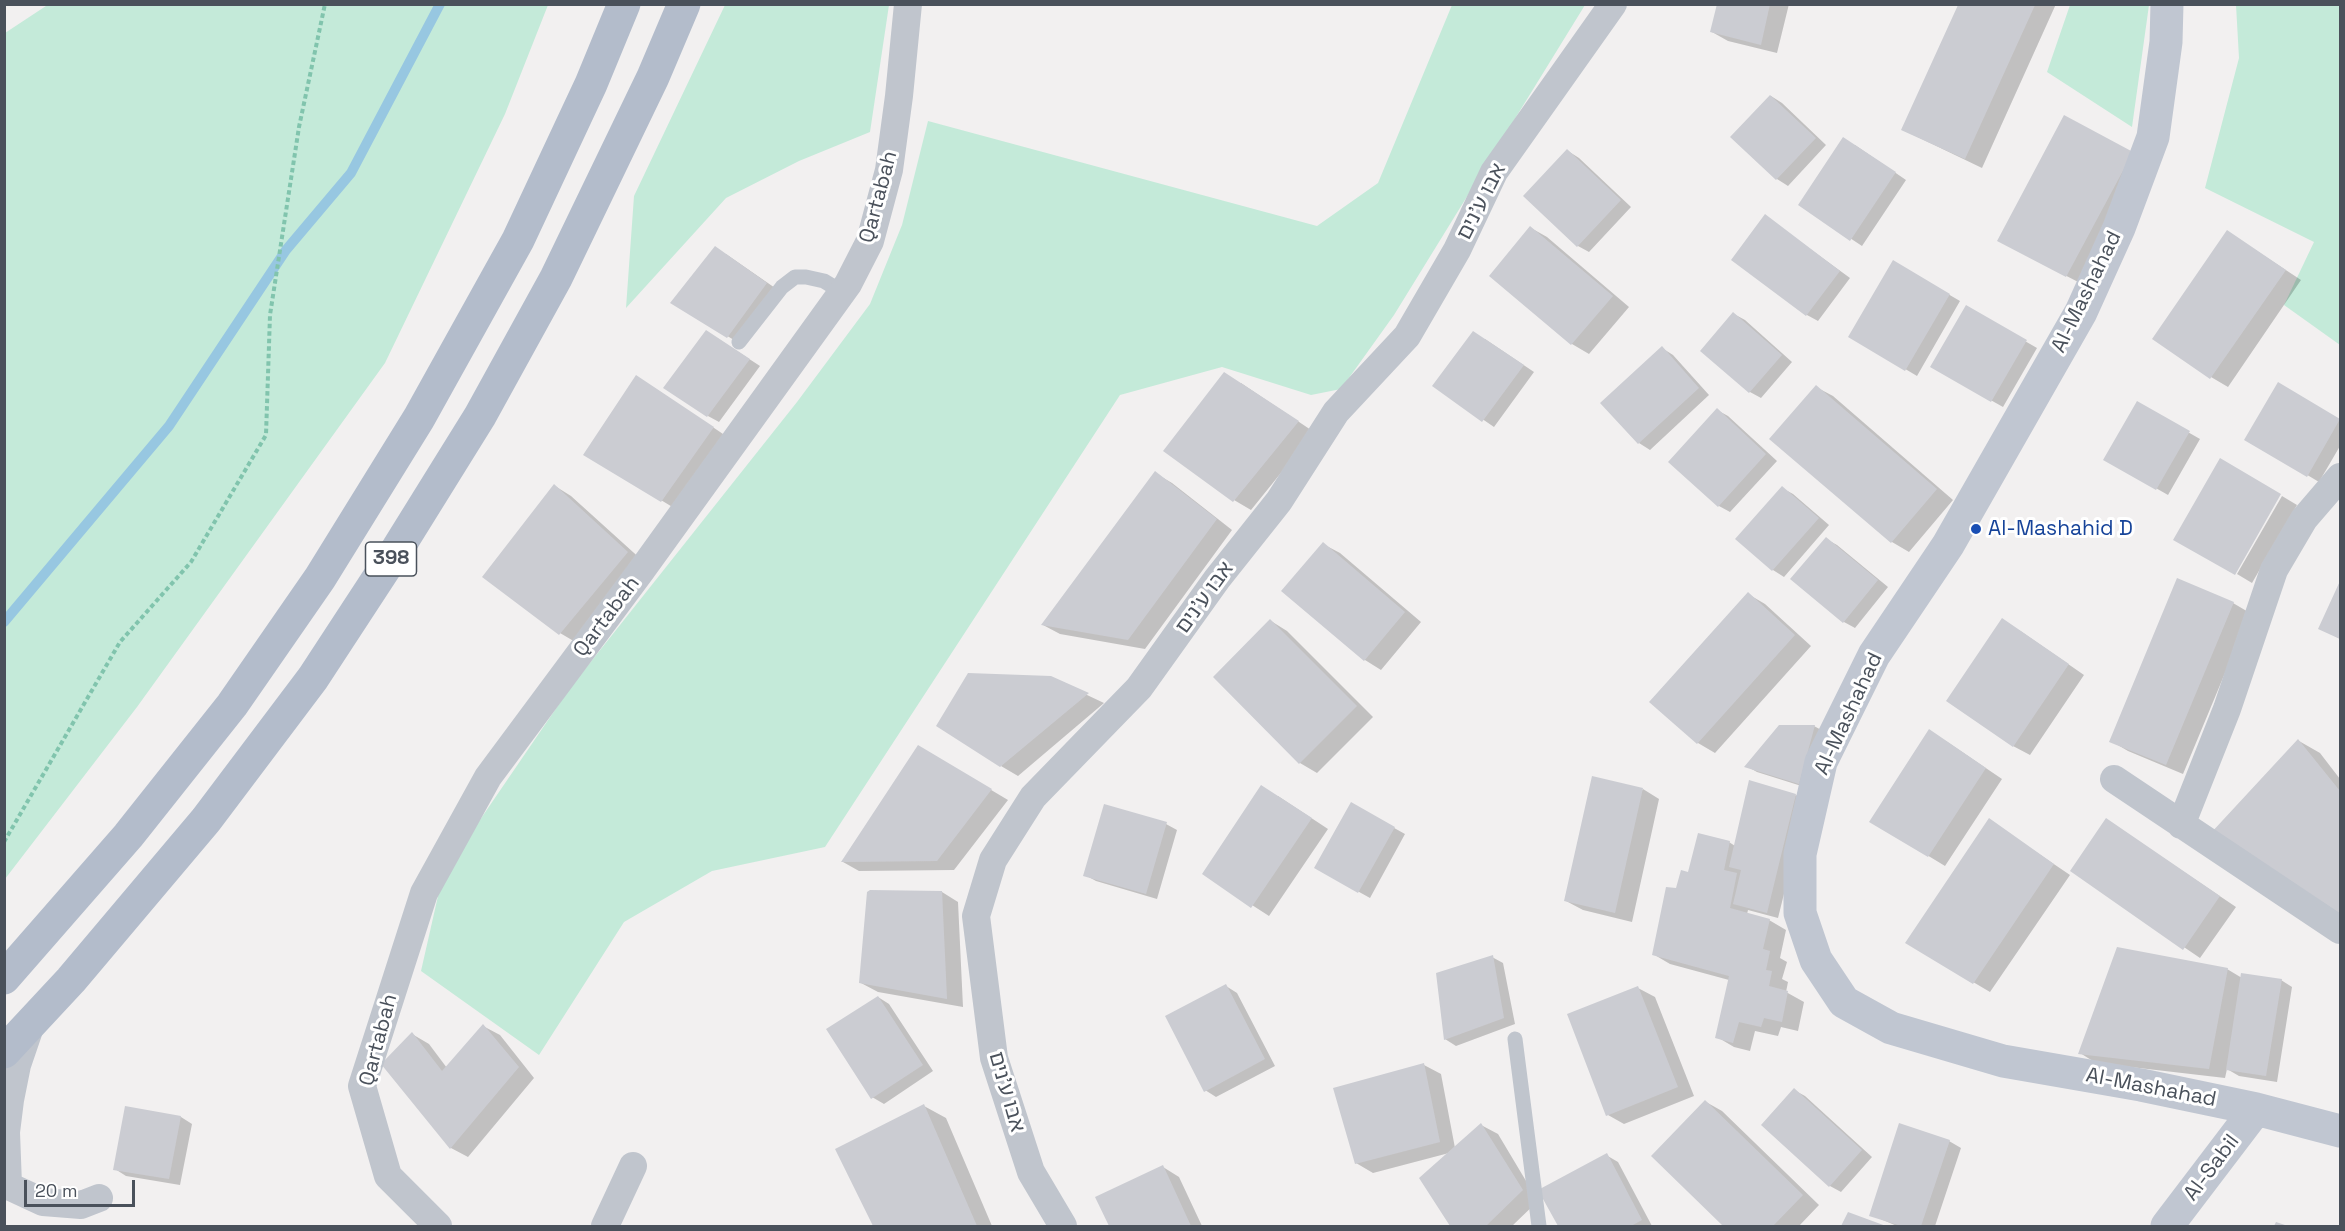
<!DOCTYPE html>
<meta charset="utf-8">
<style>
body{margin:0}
#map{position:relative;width:2345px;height:1231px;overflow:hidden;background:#f2f0f0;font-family:"Space Grotesk",sans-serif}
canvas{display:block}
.frame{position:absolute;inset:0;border:6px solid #4a515b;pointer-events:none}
.scale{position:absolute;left:24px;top:1180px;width:111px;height:27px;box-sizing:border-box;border:3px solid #4a515b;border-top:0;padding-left:8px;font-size:18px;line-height:21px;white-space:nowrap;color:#4a515b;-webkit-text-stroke:4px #fff;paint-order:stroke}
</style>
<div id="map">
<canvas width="2345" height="1231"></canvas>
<div class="frame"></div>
<div class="scale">20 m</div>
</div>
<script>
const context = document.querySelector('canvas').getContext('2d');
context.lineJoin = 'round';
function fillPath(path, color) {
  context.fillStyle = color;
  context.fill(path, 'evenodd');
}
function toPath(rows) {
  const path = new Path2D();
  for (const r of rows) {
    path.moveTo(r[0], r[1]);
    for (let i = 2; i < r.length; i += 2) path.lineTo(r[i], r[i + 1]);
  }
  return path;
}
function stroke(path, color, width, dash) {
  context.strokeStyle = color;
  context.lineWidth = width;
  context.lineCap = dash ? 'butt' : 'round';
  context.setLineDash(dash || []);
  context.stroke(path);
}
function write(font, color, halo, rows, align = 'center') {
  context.font = font + ' "Space Grotesk","Noto Sans Hebrew",sans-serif';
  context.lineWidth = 6;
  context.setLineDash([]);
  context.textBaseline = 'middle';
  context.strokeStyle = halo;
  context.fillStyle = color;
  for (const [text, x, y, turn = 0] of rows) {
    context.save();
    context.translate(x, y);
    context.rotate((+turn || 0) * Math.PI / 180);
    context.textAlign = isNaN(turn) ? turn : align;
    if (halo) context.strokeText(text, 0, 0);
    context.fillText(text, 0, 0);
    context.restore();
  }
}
const green = toPath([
 [49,4,548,5,505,114,385,363,137,707,5,879,5,33],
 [725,5,889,5,870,132,799,161,726,198,626,308,634,196],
 [1452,5,1585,5,1394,315,1341,389,1311,395,1222,367,1120,395,825,847,712,871,624,922,539,1055,421,971,443,874,570,688,797,402,870,304,902,225,928,121,1317,226,1378,183],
 [2070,5,2149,5,2132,127,2047,72],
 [2236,5,2340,5,2340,345,2284,305,2314,242,2205,188,2239,58]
]);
const shadow = toPath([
 [1719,4,1789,4,1777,53,1728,41,1712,32],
 [1960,4,2056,4,1982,168,1903,130],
 [1771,96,1782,103,1826,145,1788,186,1777,179],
 [1855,145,1906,180,1862,246,1800,205],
 [1568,151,1579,158,1631,207,1589,252,1578,246,1526,196],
 [2132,153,2084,285,2016,250],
 [1765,216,1850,278,1818,321,1807,315],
 [1531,228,1547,237,1629,307,1589,354,1572,344,1491,275],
 [2228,232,2301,280,2228,387,2211,377],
 [726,254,778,290,739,343,672,303],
 [1893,262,1960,301,1917,376,1850,336],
 [1966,307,2037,348,2003,407,1932,367],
 [1734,314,1745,320,1792,362,1761,398,1750,392],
 [717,338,760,366,719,422,708,416],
 [1485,339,1534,372,1494,427,1434,386],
 [1662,348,1673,355,1709,395,1650,450,1639,443],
 [1241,383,1314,432,1251,510,1234,500],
 [2279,384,2340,420,2340,446,2319,482,2247,439],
 [653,387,729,438,679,511,585,454],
 [1816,387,1833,396,1953,500,1909,552,1892,542,1772,439],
 [2137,403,2200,439,2168,495,2105,459],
 [1717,410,1728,416,1777,461,1730,512,1719,506],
 [1155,473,1172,483,1232,530,1145,649,1060,634,1043,625],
 [555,486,571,496,644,562,577,643,560,633],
 [1782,488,1793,494,1829,525,1784,577,1773,570,1737,539],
 [2282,496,2297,505,2252,583,2237,574],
 [1826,539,1837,545,1888,587,1855,628,1844,622,1792,579],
 [1323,544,1340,553,1421,622,1381,670,1365,660],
 [2340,584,2340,639,2320,628],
 [1748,594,1765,604,1811,646,1715,753,1698,743,1652,702],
 [2233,603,2250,613,2183,774,2128,751,2111,741],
 [1271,621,1287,631,1373,717,1317,773,1300,763,1215,677],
 [2019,630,2084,675,2030,755,2013,746],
 [1051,678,1104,703,1018,776,1001,766],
 [1814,726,1825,732,1811,789,1757,772,1746,766],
 [1946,741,2002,779,1945,866,1871,821],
 [2299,741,2320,753,2340,779,2340,927],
 [919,747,1008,800,954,870,859,871,843,862],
 [1643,789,1659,799,1632,922,1583,910,1566,901],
 [1796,795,1807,801,1778,918,1748,910,1747,914,1769,920,1786,930,1780,958,1787,962,1782,979,1788,982,1786,992,1804,1002,1798,1031,1781,1027,1778,1036,1755,1031,1750,1051,1734,1047,1717,1037,1729,980,1670,964,1653,954,1678,890,1689,873,1729,842,1735,846],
 [1278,796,1328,829,1269,916,1204,874],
 [1351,804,1405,834,1370,898,1316,868],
 [1989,820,2070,875,1990,992,1907,943],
 [2107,820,2236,907,2200,958,2072,871],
 [1166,824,1177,830,1157,899,1096,881,1085,875],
 [942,892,958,902,963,1007,878,992,861,983],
 [1492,957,1503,963,1515,1024,1456,1046,1445,1039],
 [2227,969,2242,978,2281,980,2292,987,2277,1082,2239,1076,2227,1069,2225,1078,2096,1063,2080,1053],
 [1226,986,1237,993,1275,1066,1216,1097,1205,1090],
 [1638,988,1655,997,1694,1096,1624,1124,1608,1115],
 [878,997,889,1004,933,1071,884,1104,872,1097],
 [483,1026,500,1035,534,1078,468,1157,451,1148,383,1064,412,1034,429,1044,447,1068],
 [1424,1065,1441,1074,1455,1148,1481,1125,1498,1134,1538,1201,1512,1226,1451,1226,1421,1178,1449,1153,1373,1173,1356,1163],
 [1794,1090,1805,1096,1872,1157,1841,1192,1830,1186,1763,1125],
 [1706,1102,1722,1111,1819,1205,1799,1226,1726,1226,1653,1156],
 [924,1106,946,1118,992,1226,875,1226,837,1149],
 [126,1108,181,1117,192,1124,180,1185,126,1176,115,1169],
 [1949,1141,1961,1148,1935,1226,1897,1226,1871,1215],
 [1606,1155,1618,1162,1652,1226,1559,1226,1540,1191],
 [1163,1167,1179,1177,1202,1226,1111,1226,1097,1197],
 [1849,1214,1882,1226,1842,1226]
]);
const stream = toPath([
 [4,622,169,426,286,250,351,173,440,4]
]);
const building = toPath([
 [1717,4,1770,4,1761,45,1710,32],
 [1958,5,2035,5,1965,159,1901,130],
 [1770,95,1816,138,1776,180,1730,137],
 [2064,115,2133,152,2066,277,1997,241],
 [1843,137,1896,172,1850,241,1798,205],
 [1567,149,1621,200,1577,247,1523,196],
 [1765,214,1840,271,1806,316,1731,260],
 [1530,226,1613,296,1571,345,1489,276],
 [2227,230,2286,270,2210,379,2152,339],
 [715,246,767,283,727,338,670,303],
 [1893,260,1950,294,1905,371,1848,337],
 [1966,305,2027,340,1991,402,1930,367],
 [1733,312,1782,355,1749,393,1700,351],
 [706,330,750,359,707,417,663,388],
 [1473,331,1524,365,1482,422,1432,386],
 [1662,346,1699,388,1638,444,1600,403],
 [1224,372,1299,421,1233,502,1163,451],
 [636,375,714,427,661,502,583,455],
 [2278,382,2340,419,2307,477,2244,440],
 [1816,385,1937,489,1891,543,1769,439],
 [2137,401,2190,431,2156,490,2103,460],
 [1717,408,1766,454,1718,507,1668,462],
 [2220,458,2281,494,2235,575,2173,540],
 [1155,471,1217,519,1128,640,1041,625],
 [554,484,628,552,559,635,482,577],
 [1782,486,1819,518,1772,571,1735,539],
 [1826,537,1878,580,1843,623,1790,579],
 [1323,542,1405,612,1364,661,1281,591],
 [2177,578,2234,602,2166,765,2109,742],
 [2340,581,2340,639,2318,629],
 [1748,592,1795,635,1697,744,1649,702],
 [2002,618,2069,664,2013,747,1946,701],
 [1270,619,1357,706,1299,764,1213,677],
 [968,673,1051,676,1089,693,1000,767,936,726],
 [1779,725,1815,725,1799,784,1744,767],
 [1929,729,1986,768,1928,857,1869,822],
 [2298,739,2340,791,2340,914,2210,834],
 [918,745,992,789,937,861,841,862],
 [1592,776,1643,788,1615,913,1564,901],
 [1749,780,1796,794,1767,913,1733,904,1741,870,1729,867],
 [1261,785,1312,818,1251,908,1202,874],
 [1351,802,1395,827,1358,893,1314,868],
 [1104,804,1167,822,1146,894,1083,876],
 [1989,818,2054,864,1973,984,1905,943],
 [2106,818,2220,896,2183,950,2070,871],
 [1698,833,1730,841,1724,870,1737,873,1730,908,1770,919,1763,949,1770,951,1766,970,1772,971,1769,986,1788,991,1782,1022,1764,1018,1761,1027,1739,1022,1733,1043,1715,1038,1729,976,1652,955,1666,887,1676,888,1681,870,1688,872],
 [870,890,942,891,947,999,859,983,867,892],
 [2117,947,2228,968,2209,1069,2078,1054],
 [1493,955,1504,1018,1444,1040,1436,973],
 [2241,973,2282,979,2266,1076,2226,1070],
 [1226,984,1265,1059,1204,1092,1165,1016],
 [1638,986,1678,1087,1606,1116,1567,1014],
 [878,996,923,1065,871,1099,826,1029],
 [483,1024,519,1067,450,1149,381,1064,412,1032,442,1071],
 [1424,1063,1440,1142,1355,1164,1333,1088],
 [1794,1088,1862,1150,1829,1187,1761,1125],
 [1705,1100,1803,1195,1773,1226,1723,1226,1651,1156],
 [924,1104,977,1226,873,1226,835,1149],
 [125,1106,181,1116,169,1179,113,1170],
 [1481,1123,1523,1190,1486,1226,1450,1226,1419,1178],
 [1899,1123,1950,1140,1921,1226,1901,1226,1869,1216],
 [1607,1153,1642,1220,1631,1226,1558,1226,1538,1190],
 [1163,1165,1191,1226,1109,1226,1095,1197],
 [1848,1212,1886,1226,1841,1226],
 [2276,1222,2288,1226,2274,1226]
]);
const path = toPath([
 [4,842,120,642,191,562,266,435,270,315,299,127,325,4]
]);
const lane = toPath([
 [739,342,782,287,795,277,806,277,824,281,842,292],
 [1515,1039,1539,1226]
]);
const street = toPath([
 [2114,779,2340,930],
 [2181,825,2227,709,2274,570,2304,519,2340,477],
 [4,1184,43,1202,81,1205,99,1198],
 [8,1185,6,1132,10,1100,17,1065,31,1024],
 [438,1226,388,1176,362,1086,424,893,488,777,641,571,848,284,870,241,889,170,899,96,908,4],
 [605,1226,633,1166],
 [1063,1226,1031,1172,994,1058,976,916,993,860,1033,797,1139,688,1217,579,1279,501,1336,412,1407,336,1457,250,1494,172,1613,4]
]);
const secondary = toPath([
 [2167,4,2166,42,2153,137,2119,228,2081,312,1948,545,1874,655,1821,762,1800,854,1800,913,1816,960,1844,1002,1891,1028,2003,1061,2141,1085,2256,1109,2340,1131],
 [2167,1226,2256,1109]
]);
const primary = toPath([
 [4,978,128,836,232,705,320,578,419,418,518,240,591,84,624,4],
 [4,1052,71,980,206,820,313,678,398,548,480,416,556,278,653,77,684,4]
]);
const markers = [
 [1976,529,6,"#1a4fb4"]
];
const shields = [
 [391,559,51]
];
const shieldNames = [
 ["398",391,559]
];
const streetNames = [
 ["Qartabah",879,197,-75],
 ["אבו ע'נים",1482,202,-63],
 ["Al-Mashahad",2087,292,-64],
 ["אבו ע'נים",1205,598,-54],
 ["Qartabah",607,617,-53],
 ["Al-Mashahad",1849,714,-65],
 ["Qartabah",379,1040,-75],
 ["Al-Mashahad",2151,1088,11],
 ["אבו ע'נים",1006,1092,74],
 ["Al-Sabil",2212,1168,-53]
];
const transitNames = [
 ["Al-Mashahid D",1988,529]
];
fillPath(green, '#c4ead9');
fillPath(shadow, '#0003');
stroke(stream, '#97c7e1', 10);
fillPath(building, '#cbccd2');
stroke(path, '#81c4ad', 4, [4.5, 3]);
stroke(lane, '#c0c5cd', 15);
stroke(street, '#c0c5cd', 28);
stroke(secondary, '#c0c6d1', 33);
stroke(primary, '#b3bccb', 33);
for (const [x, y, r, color] of markers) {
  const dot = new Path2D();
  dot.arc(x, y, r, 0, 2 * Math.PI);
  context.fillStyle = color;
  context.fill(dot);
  stroke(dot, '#fff', 2);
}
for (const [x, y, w] of shields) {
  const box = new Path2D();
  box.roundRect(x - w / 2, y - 17, w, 34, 4.5);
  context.fillStyle = '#fff';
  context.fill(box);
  stroke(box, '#4a515b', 1.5);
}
write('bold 20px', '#4a515b', null, shieldNames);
write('21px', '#4a515b', '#fff', streetNames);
write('21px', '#164399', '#fff', transitNames, 'left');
</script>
